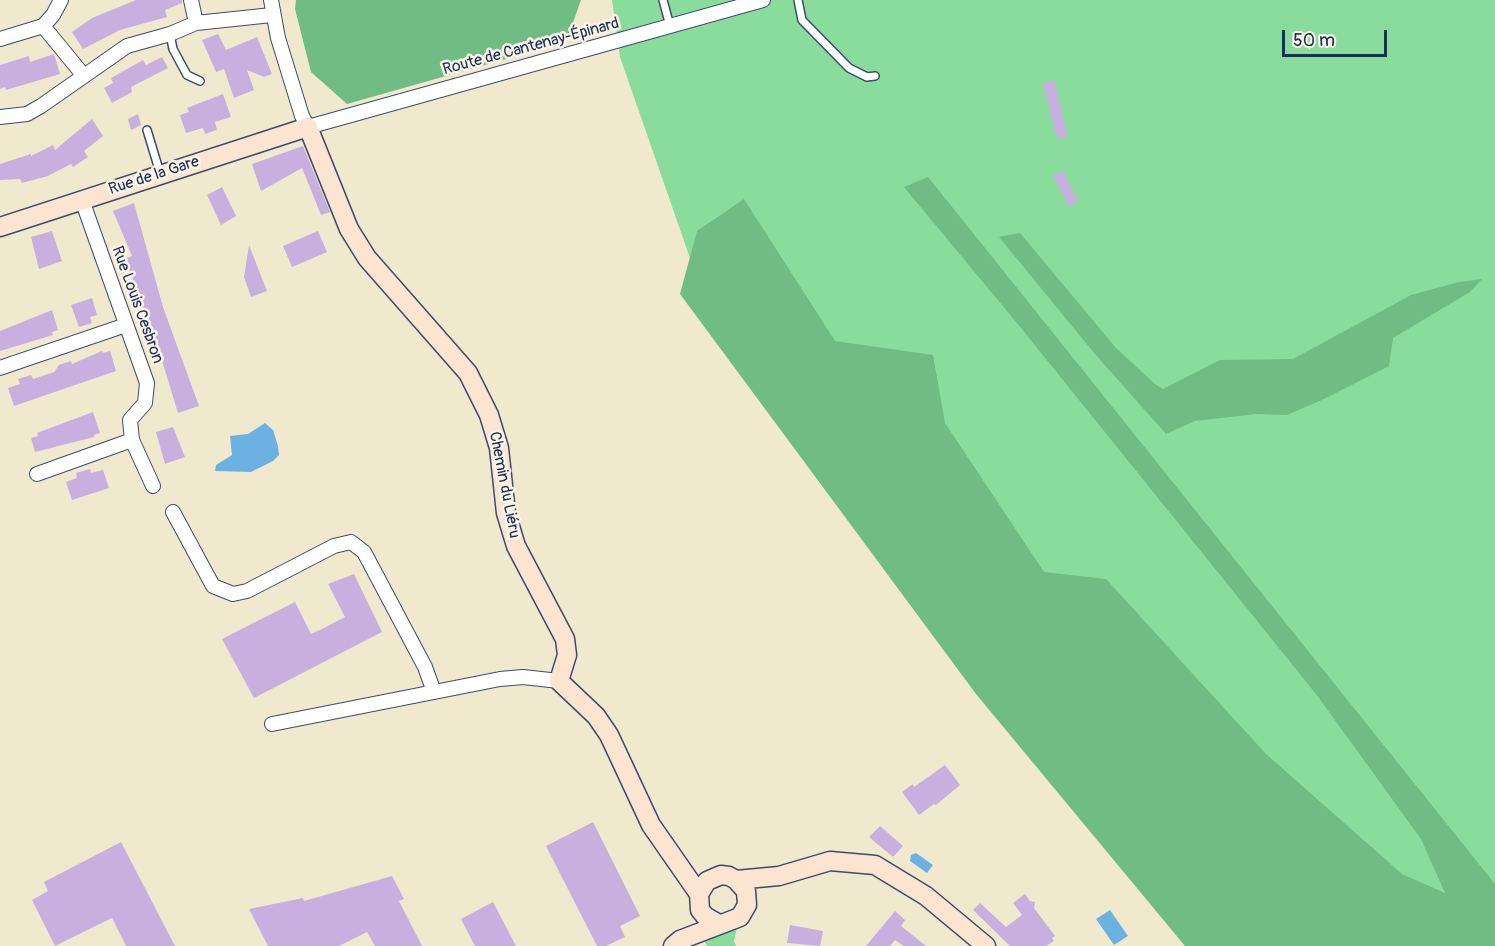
<!DOCTYPE html>
<meta charset="utf-8">
<style>
body{margin:0}
#map{position:relative;width:1495px;height:946px;overflow:hidden;background:#f1e9ce;font-family:Pangolin,sans-serif}
canvas{display:block}
.scale{position:absolute;left:1282px;top:30px;width:105px;height:27px;box-sizing:border-box;border:3px solid #1b2f5e;border-top:0;padding-left:8px;font-size:18px;line-height:21px;white-space:nowrap;color:#1b2f5e;-webkit-text-stroke:4px #fcf5e5;paint-order:stroke}
</style>
<div id="map">
<canvas width="1495" height="946"></canvas>
<div class="scale">50 m</div>
</div>
<script>
const context = document.querySelector('canvas').getContext('2d');
context.lineJoin = 'round';
function fillPath(path, color) {
  context.fillStyle = color;
  context.fill(path, 'evenodd');
}
function toPath(rows) {
  const path = new Path2D();
  for (const r of rows) {
    path.moveTo(r[0], r[1]);
    for (let i = 2; i < r.length; i += 2) path.lineTo(r[i], r[i + 1]);
  }
  return path;
}
function stroke(path, color, width, dash) {
  context.strokeStyle = color;
  context.lineWidth = width;
  context.lineCap = dash ? 'butt' : 'round';
  context.setLineDash(dash || []);
  context.stroke(path);
}
function write(font, color, halo, rows, align = 'center') {
  context.font = font + ' Pangolin,sans-serif';
  context.lineWidth = 5;
  context.setLineDash([]);
  context.textBaseline = 'middle';
  context.strokeStyle = halo;
  context.fillStyle = color;
  for (const [text, x, y, turn = 0] of rows) {
    context.save();
    context.translate(x, y);
    context.rotate((+turn || 0) * Math.PI / 180);
    context.textAlign = isNaN(turn) ? turn : align;
    if (halo) context.strokeText(text, 0, 0);
    context.fillText(text, 0, 0);
    context.restore();
  }
}
const green = toPath([
 [612,0,1495,0,1495,946,1218,946,691,261,620,57],
 [737,928,734,941,736,946,707,946,702,936,715,931]
]);
const forest = toPath([
 [296,0,581,0,566,42,347,104,311,72,295,9],
 [928,177,1495,884,1495,946,1185,946,976,694,680,294,697,231,744,199,835,341,933,355,945,423,1044,572,1106,579,1266,754,1402,874,1445,893,1421,839,1316,694,1021,328,904,187],
 [1020,233,1116,348,1155,384,1163,389,1220,360,1293,359,1411,295,1459,282,1482,279,1470,292,1393,338,1389,366,1324,399,1287,415,1256,414,1195,421,1166,434,1095,354,999,237]
]);
const water = toPath([
 [265,423,273,430,278,446,279,455,273,461,251,472,215,471,216,465,232,455,230,436,248,434],
 [916,853,933,865,927,873,910,861,911,855],
 [1110,910,1128,936,1114,945,1096,919]
]);
const building = toPath([
 [136,0,182,0,182,3,165,10,167,17,120,30,83,49,72,32,92,18],
 [218,34,226,50,257,37,272,74,264,77,247,70,254,90,234,98,224,69,216,72,202,40],
 [54,54,60,74,6,90,5,87,0,89,0,65,29,56,30,62],
 [162,57,168,68,131,87,132,92,112,103,104,88,113,83,111,78,143,60,146,65],
 [1054,80,1068,137,1057,139,1043,83],
 [223,94,231,117,215,122,217,130,205,134,203,128,186,133,180,115,189,112,187,108],
 [138,114,141,125,131,130,128,119],
 [92,119,103,136,84,151,88,157,73,167,71,164,48,176,22,183,20,179,0,180,0,164,31,154,31,156,53,145,55,150],
 [303,146,330,212,321,215,302,168,261,191,252,164],
 [1063,171,1078,201,1069,207,1053,175],
 [222,187,236,216,221,225,207,195],
 [134,203,163,307,199,406,178,413,160,354,138,302,131,271,127,272,123,259,132,256,113,211],
 [52,231,62,261,39,269,31,237],
 [318,231,327,252,292,267,283,246],
 [249,245,267,291,251,297,244,277],
 [92,298,97,315,90,317,92,323,79,327,71,305],
 [52,310,58,330,52,332,53,335,0,351,0,331],
 [102,351,103,353,110,351,116,371,14,406,8,388,20,384,18,379,31,375,33,379,54,372,59,365,71,361,72,364],
 [93,412,100,433,94,435,94,437,35,452,31,438,38,436,37,433],
 [173,427,185,457,165,464,156,432],
 [90,469,91,473,103,470,109,488,72,500,66,482,77,478,76,473],
 [354,574,382,632,254,698,222,639,295,602,311,634,322,629,345,617,328,584],
 [945,765,960,785,936,805,934,804,919,815,902,792,913,784,914,787],
 [593,822,640,916,620,926,625,937,606,946,597,946,546,846],
 [880,826,903,846,893,857,869,837],
 [121,842,175,946,126,946,112,918,55,946,32,900,48,891,44,882],
 [392,876,404,899,399,901,422,946,375,946,367,932,339,946,268,946,249,909,303,898,304,901],
 [1025,894,1030,901,1035,902,1034,908,1055,936,1052,938,1054,941,1046,946,1010,946,973,910,980,903,1006,927,1022,915,1013,903],
 [493,902,516,946,475,946,461,919],
 [895,911,905,920,901,926,926,946,904,946,895,940,890,946,866,946],
 [790,925,823,931,820,946,787,943]
]);
const lane = toPath([
 [663,0,670,26],
 [798,0,802,20,849,68,867,77,875,76],
 [170,34,173,49,187,75,200,81],
 [147,130,160,173]
]);
const street = toPath([
 [191,0,196,23],
 [271,0,278,38,302,116,308,127,763,0],
 [43,26,84,76],
 [0,39,43,26,53,15,61,0],
 [0,117,27,114,41,106,127,46,170,34,196,23,272,15],
 [82,200,147,383,145,403,130,420,132,440,153,486],
 [0,368,126,325],
 [37,474,132,440],
 [173,512,213,586,233,594,247,591,334,546,351,542,364,552,425,667,434,692],
 [272,724,500,679,523,677,559,681]
]);
const secondary = toPath([
 [0,227,308,127,349,229,367,258,468,373,489,415,499,448,506,513,516,546,565,639,567,655,559,681,596,716,609,735,651,825,699,894],
 [736,880,779,876,830,861,875,865,926,896,986,946],
 [673,946,680,940,740,917,747,905,746,891,736,880,729,876,721,875,707,881,699,894,700,910,705,916,719,924]
]);
const streetNames = [
 ["Route de Cantenay-Épinard",531,47,-15],
 ["Rue de la Gare",154,176,-18],
 ["Rue Louis Cesbron",137,305,70],
 ["Chemin du Liéru",504,485,79]
];
fillPath(green, '#8adc9c');
fillPath(forest, '#6fbc84');
fillPath(water, '#6bb2e2');
fillPath(building, '#c7b0e0');
stroke(lane, '#3b4b6f', 10);
stroke(street, '#3b4b6f', 16);
stroke(secondary, '#3b4b6f', 21);
stroke(lane, '#fff', 7);
stroke(street, '#fff', 14);
stroke(secondary, '#fce5d0', 18);
write('16px', '#1b2f5e', '#fcf5e5', streetNames);
</script>
